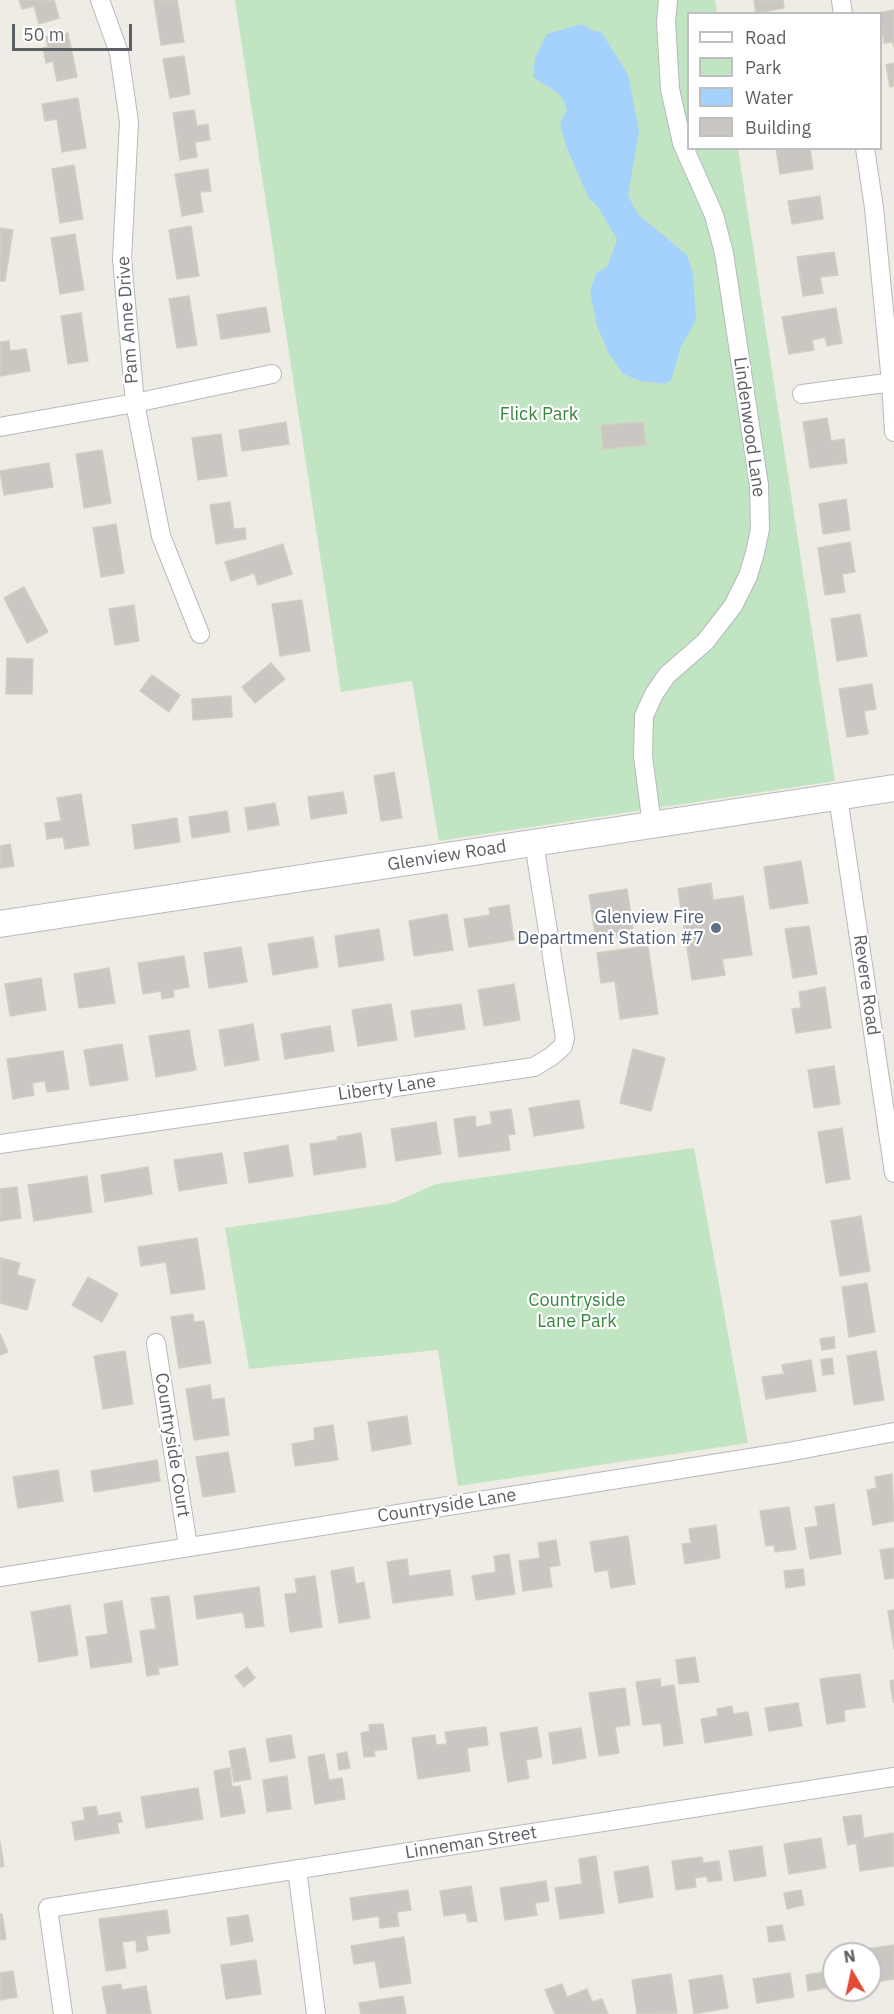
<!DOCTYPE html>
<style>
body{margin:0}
#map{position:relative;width:894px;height:2014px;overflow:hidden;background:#eeece4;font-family:"IBM Plex Sans",sans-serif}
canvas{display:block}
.legend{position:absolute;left:687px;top:12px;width:195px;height:138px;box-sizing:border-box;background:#fff;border:2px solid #bebfc1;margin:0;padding:8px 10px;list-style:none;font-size:18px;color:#5c5f64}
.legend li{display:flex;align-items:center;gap:12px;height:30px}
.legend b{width:30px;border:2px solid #bebfc1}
.north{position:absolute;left:822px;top:1942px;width:60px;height:60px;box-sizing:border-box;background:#fff;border:2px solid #bebfc1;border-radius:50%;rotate:351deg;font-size:16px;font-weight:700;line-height:24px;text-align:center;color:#5c5f64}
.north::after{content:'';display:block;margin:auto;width:21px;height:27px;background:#e44933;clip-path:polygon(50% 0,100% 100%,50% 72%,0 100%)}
.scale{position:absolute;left:12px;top:24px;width:120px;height:27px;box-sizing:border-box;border:3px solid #5c5f64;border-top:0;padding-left:8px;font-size:18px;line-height:21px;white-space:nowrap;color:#5c5f64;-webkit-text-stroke:4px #fff;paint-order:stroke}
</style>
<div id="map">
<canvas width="894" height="2014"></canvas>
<ul class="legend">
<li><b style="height:8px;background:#fff"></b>Road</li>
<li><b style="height:16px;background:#c1e5c2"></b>Park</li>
<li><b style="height:16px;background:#a5d2fc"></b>Water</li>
<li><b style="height:16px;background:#cac6c1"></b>Building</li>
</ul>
<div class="north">N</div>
<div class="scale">50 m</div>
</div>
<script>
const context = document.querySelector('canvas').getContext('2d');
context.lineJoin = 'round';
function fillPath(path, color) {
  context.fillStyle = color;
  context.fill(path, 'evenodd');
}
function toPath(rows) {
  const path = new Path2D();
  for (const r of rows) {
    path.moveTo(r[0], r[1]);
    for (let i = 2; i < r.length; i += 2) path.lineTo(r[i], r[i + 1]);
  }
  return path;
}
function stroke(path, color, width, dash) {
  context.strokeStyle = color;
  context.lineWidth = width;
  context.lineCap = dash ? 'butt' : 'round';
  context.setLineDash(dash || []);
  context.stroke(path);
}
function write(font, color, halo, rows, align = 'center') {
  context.font = font + ' "IBM Plex Sans",sans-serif';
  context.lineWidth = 4.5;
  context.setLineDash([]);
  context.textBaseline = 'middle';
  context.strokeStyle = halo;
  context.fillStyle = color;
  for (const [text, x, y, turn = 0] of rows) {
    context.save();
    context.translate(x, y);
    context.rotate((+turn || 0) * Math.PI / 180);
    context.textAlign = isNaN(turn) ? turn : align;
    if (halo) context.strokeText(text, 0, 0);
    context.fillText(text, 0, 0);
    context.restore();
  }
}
const green = toPath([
 [235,0,715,0,717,13,688,14,688,148,738,149,835,781,439,841,412,681,341,692],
 [694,1148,748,1443,458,1486,438,1350,249,1369,225,1228,393,1203,436,1184]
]);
const water = toPath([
 [582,24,591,30,601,32,628,74,639,131,628,196,639,215,687,255,693,273,696,320,681,347,671,380,664,384,641,381,623,374,608,352,597,326,590,291,596,273,607,267,617,239,598,207,588,197,566,146,560,123,567,110,564,101,558,93,533,77,535,58,547,34]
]);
const building = toPath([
 [19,0,54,0,59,18,39,24,34,6,22,9,19,0],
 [154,0,177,0,184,42,161,45,154,0],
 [754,0,783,0,784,8,756,13,754,0],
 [894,10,894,47,893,42,884,43,880,14,879,13,894,10],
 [68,33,77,77,57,81,53,61,46,63,43,48,48,47,46,37,68,33],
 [184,56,190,94,170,98,163,59,184,56],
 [894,63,894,86,890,87,886,65,894,63],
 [78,98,86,148,62,152,57,119,45,121,42,104,78,98],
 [194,110,197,126,208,124,210,140,195,142,197,157,180,160,173,113,194,110],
 [776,148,810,148,813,169,780,174,776,148],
 [74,165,83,219,60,223,52,169,74,165],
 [208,169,211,191,200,192,203,212,182,216,175,174,208,169],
 [820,196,823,219,792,224,788,201,820,196],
 [191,226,199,276,177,279,169,230,191,226],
 [0,228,13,230,5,281,0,281,0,228],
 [75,234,84,290,60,294,51,238,75,234],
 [834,252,838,275,820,277,823,293,803,296,797,257,834,252],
 [189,296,197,345,177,348,169,299,189,296],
 [266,307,270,332,221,339,217,315,266,307],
 [836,308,842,343,827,346,825,337,812,340,814,350,789,354,782,317,836,308],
 [81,313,88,361,68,364,61,316,81,313],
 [9,341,10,351,26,349,30,371,0,376,0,342,9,341],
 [827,418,831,441,844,439,847,463,810,468,803,422,827,418],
 [286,422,289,444,242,451,239,430,286,422],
 [643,422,646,445,603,449,601,425,643,422],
 [221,434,227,476,198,480,192,438,221,434],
 [102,450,111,503,84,508,76,454,102,450],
 [49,463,53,487,4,495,0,471,49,463],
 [846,499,850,530,823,534,819,504,846,499],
 [230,502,234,529,245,528,246,539,216,544,210,505,230,502],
 [116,524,124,573,101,577,93,528,116,524],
 [850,542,855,572,842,574,845,592,825,595,818,548,850,542],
 [283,544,292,574,258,585,254,573,231,581,225,562,283,544],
 [24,587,48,632,27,643,4,598,24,587],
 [302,600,310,651,280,656,272,604,302,600],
 [134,605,139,641,115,645,109,609,134,605],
 [860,614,867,656,837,661,831,619,860,614],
 [7,658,33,659,32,694,6,694,7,658],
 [271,663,285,679,255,703,242,687,271,663],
 [152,675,180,695,169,712,140,691,152,675],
 [872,684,876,709,864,711,868,734,847,737,839,689,872,684],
 [231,696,232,717,193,720,192,699,231,696],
 [394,772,402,818,381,821,374,776,394,772],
 [343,792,347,813,311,819,308,797,343,792],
 [81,794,89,845,65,849,63,837,47,839,45,823,61,821,57,798,81,794],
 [275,803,279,825,248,830,245,808,275,803],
 [227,811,230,832,192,838,189,817,227,811],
 [177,818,180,842,135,849,132,825,177,818],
 [10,844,14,866,0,868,0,846,10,844],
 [801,861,808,903,770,909,764,867,801,861],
 [711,883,713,900,743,896,752,955,722,959,725,975,692,980,678,889,711,883],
 [627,889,634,934,596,940,589,895,627,889],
 [509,905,514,940,469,947,464,919,490,915,489,908,509,905],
 [447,914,453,950,414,956,409,921,447,914],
 [809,926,817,974,793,978,785,929,809,926],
 [379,929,384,960,339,967,335,936,379,929],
 [313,937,318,967,273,975,268,944,313,937],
 [648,946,658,1014,620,1019,615,981,601,983,597,953,648,946],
 [241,947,247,982,209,988,204,953,241,947],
 [184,956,189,987,173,990,174,997,162,999,161,991,143,994,138,963,184,956],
 [109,968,115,1003,79,1008,74,974,109,968],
 [41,978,46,1010,10,1016,5,984,41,978],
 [514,984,520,1020,484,1026,478,990,514,984],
 [825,987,831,1028,796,1033,792,1009,801,1008,799,992,825,987],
 [391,1004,397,1040,358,1046,352,1010,391,1004],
 [461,1004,465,1029,415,1037,411,1011,461,1004],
 [253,1024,259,1060,225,1066,219,1030,253,1024],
 [330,1026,334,1051,285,1059,281,1034,330,1026],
 [189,1030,196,1070,156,1077,149,1036,189,1030],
 [122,1044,128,1080,90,1086,84,1050,122,1044],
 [633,1049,665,1058,651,1111,620,1103,633,1049],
 [63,1051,69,1089,47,1092,45,1081,32,1083,34,1095,13,1099,7,1059,63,1051],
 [834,1066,840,1104,814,1108,808,1070,834,1066],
 [579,1100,584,1128,534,1136,529,1108,579,1100],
 [511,1109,515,1134,508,1135,510,1150,459,1157,454,1119,475,1116,476,1127,492,1124,490,1112,511,1109],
 [436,1122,441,1154,396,1161,391,1129,436,1122],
 [842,1128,850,1179,826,1183,818,1132,842,1128],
 [361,1133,366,1167,314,1175,310,1144,338,1140,337,1137,361,1133],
 [288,1145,293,1176,249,1183,244,1153,288,1145],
 [222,1153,227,1183,179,1191,174,1160,222,1153],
 [148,1167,152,1194,105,1202,101,1175,148,1167],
 [87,1176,92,1212,34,1221,28,1185,87,1176],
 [17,1187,21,1218,0,1221,0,1189,17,1187],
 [861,1216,870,1271,840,1276,831,1221,861,1216],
 [197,1238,205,1289,171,1294,166,1262,141,1266,138,1247,197,1238],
 [0,1258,20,1263,17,1275,35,1280,27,1310,0,1303,0,1258],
 [88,1277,118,1294,102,1322,72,1305,88,1277],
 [867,1283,875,1332,849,1337,842,1287,867,1283],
 [193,1314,194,1322,204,1321,211,1363,179,1368,171,1317,193,1314],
 [0,1334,8,1352,0,1355,0,1334],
 [834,1337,835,1348,822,1350,820,1339,834,1337],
 [125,1351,133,1404,103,1409,94,1356,125,1351],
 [876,1351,884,1400,854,1405,847,1356,876,1351],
 [832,1358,834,1374,823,1375,821,1360,832,1358],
 [811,1360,816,1391,766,1399,762,1377,784,1374,782,1365,811,1360],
 [210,1385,212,1400,224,1398,229,1435,194,1440,186,1389,210,1385],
 [407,1416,411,1444,372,1451,368,1422,407,1416],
 [333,1425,338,1460,295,1466,292,1444,315,1440,314,1428,333,1425],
 [228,1452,235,1492,203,1497,196,1457,228,1452],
 [157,1460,160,1481,94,1492,91,1471,157,1460],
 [58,1470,63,1501,18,1508,13,1477,58,1470],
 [892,1474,894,1521,873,1525,867,1490,877,1488,875,1477,892,1474],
 [834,1504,841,1554,810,1559,805,1528,818,1526,815,1507,834,1504],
 [789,1507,796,1549,775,1552,774,1545,766,1546,760,1511,789,1507],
 [716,1525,720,1558,685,1564,682,1544,691,1543,689,1529,716,1525],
 [628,1536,635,1584,611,1588,608,1570,595,1572,590,1542,628,1536],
 [556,1540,560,1565,549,1567,552,1587,523,1591,519,1561,540,1558,538,1543,556,1540],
 [894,1548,894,1578,885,1579,880,1550,894,1548],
 [509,1554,515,1594,476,1600,472,1576,496,1572,494,1556,509,1554],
 [407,1559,409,1576,450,1570,453,1595,393,1603,387,1562,407,1559],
 [353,1567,356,1584,364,1582,370,1618,339,1623,331,1571,353,1567],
 [803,1569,805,1585,786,1588,784,1571,803,1569],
 [315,1576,322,1627,290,1632,285,1594,297,1593,295,1579,315,1576],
 [259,1587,264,1626,246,1628,243,1612,197,1619,194,1596,259,1587],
 [169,1596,178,1665,158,1668,159,1674,147,1676,140,1631,156,1629,151,1598,169,1596],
 [122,1601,132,1662,91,1668,86,1637,108,1634,104,1604,122,1601],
 [70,1605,78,1655,39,1662,31,1612,70,1605],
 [894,1610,894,1649,888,1611,894,1610],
 [695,1657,699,1682,679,1684,676,1660,695,1657],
 [247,1667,255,1678,244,1687,235,1676,247,1667],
 [860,1674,865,1707,844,1710,845,1721,827,1724,820,1679,860,1674],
 [660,1679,661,1687,674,1685,683,1743,664,1746,661,1723,643,1725,636,1682,660,1679],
 [894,1680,894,1702,893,1702,890,1681,894,1680],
 [625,1688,630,1725,615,1727,619,1753,599,1756,589,1693,625,1688],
 [798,1703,802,1726,769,1731,765,1708,798,1703],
 [732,1706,733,1714,748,1712,752,1735,705,1743,701,1719,718,1716,717,1709,732,1706],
 [383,1724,387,1749,374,1751,375,1756,364,1757,361,1733,370,1731,369,1725,383,1724],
 [486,1727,488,1745,467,1748,470,1771,418,1779,412,1738,435,1735,436,1745,447,1744,445,1732,486,1727],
 [537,1727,542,1757,526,1760,529,1778,508,1782,500,1733,537,1727],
 [581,1728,586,1758,553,1764,549,1733,581,1728],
 [291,1735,295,1758,270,1762,266,1739,291,1735],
 [245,1748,251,1779,234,1782,229,1751,245,1748],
 [347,1752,350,1768,339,1770,337,1754,347,1752],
 [324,1754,329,1780,342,1778,345,1799,315,1804,308,1757,324,1754],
 [230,1768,232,1787,240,1786,245,1813,221,1817,214,1771,230,1768],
 [287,1776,291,1809,267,1812,263,1780,287,1776],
 [198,1788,203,1819,146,1828,141,1797,198,1788],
 [96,1806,98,1816,120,1812,122,1822,117,1823,119,1833,75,1840,72,1822,85,1820,83,1808,96,1806],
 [861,1815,864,1838,893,1833,894,1866,860,1871,856,1843,848,1845,843,1817,861,1815],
 [821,1838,826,1868,789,1874,784,1844,821,1838],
 [0,1842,4,1866,0,1867,0,1842],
 [762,1846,766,1876,734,1881,729,1851,762,1846],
 [596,1856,604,1913,560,1919,555,1888,582,1884,579,1859,596,1856],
 [702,1857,703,1863,719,1861,722,1880,708,1882,707,1876,695,1878,696,1887,676,1890,672,1861,702,1857],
 [648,1866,653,1897,619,1903,614,1872,648,1866],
 [546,1881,549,1901,535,1903,537,1915,505,1920,500,1888,546,1881],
 [471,1886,477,1921,468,1922,466,1913,444,1916,440,1891,471,1886],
 [408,1890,411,1910,397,1912,399,1926,380,1928,379,1916,353,1920,350,1898,408,1890],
 [801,1890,804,1905,787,1909,784,1893,801,1890],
 [167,1910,170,1933,146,1936,148,1950,137,1952,136,1940,122,1942,126,1968,106,1971,99,1919,167,1910],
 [0,1914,2,1914,6,1939,0,1940,0,1914],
 [248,1915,253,1941,231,1945,227,1918,248,1915],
 [782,1925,785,1940,769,1942,767,1927,782,1925],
 [404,1937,411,1983,380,1988,375,1961,354,1964,351,1946,404,1937],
 [894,1945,894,1979,870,1983,870,1954,861,1954,860,1950,894,1945],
 [256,1960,261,1994,226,1999,221,1965,256,1960],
 [13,1971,17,1997,0,2000,0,1973,13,1971],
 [830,1971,832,1987,808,1991,806,1975,830,1971],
 [790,1973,794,1997,757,2003,753,1979,790,1973],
 [671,1974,677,2013,637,2014,632,1980,671,1974],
 [722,1975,728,2008,694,2014,689,1980,722,1975],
 [121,1984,122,1990,146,1986,151,2014,107,2014,102,1987,121,1984],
 [562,1984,567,1997,587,1989,592,2002,602,1999,608,2014,555,2014,545,1990,562,1984],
 [403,1996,406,2014,361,2014,359,2003,403,1996]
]);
const minor = toPath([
 [100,0,119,53,129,122,122,259,135,403,161,536,200,634],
 [841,0,843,14],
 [865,148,874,208,891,382,894,432],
 [802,394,894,382],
 [0,427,135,403,272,374],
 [838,797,894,1173],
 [652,825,643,756,644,716,654,694,667,675,705,642,733,606,748,576,755,553,760,529,759,485,724,253,714,215,682,143,670,89,666,22,668,0],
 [0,1144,534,1067,552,1056,563,1046,565,1038,534,843],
 [156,1343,188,1546],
 [0,1577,788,1452,894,1432],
 [297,1869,316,2014],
 [63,2014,48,1908,894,1777]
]);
const secondary = toPath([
 [0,924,894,788]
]);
const markers = [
 [716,928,6,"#5c6f8a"]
];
const streetNames = [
 ["Pam Anne Drive",128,320,-94],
 ["Lindenwood Lane",749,427,82],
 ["Glenview Road",447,856,-9],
 ["Revere Road",866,985,82],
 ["Liberty Lane",387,1088,-8],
 ["Countryside Court",172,1445,81],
 ["Countryside Lane",447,1506,-9],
 ["Linneman Street",471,1843,-9]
];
const parkNames = [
 ["Flick Park",539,415],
 ["Countryside",577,1301],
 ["Lane Park",577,1322]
];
const serviceNames = [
 ["Glenview Fire",704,918],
 ["Department Station #7",704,939]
];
fillPath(green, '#c1e5c2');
fillPath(water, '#a5d2fc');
fillPath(building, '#cac6c1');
stroke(building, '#d2cec2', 1.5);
stroke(minor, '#b6b9bd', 20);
stroke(secondary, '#b7babf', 28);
stroke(minor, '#fff', 18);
stroke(secondary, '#fff', 26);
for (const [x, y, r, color] of markers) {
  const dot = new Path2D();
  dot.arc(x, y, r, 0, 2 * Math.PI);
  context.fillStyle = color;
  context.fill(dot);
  stroke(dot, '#fff', 2);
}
write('18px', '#5c5f64', '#fff', streetNames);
write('18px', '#38863f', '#fff', parkNames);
write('18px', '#4e5e75', '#fff', serviceNames, 'right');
</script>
